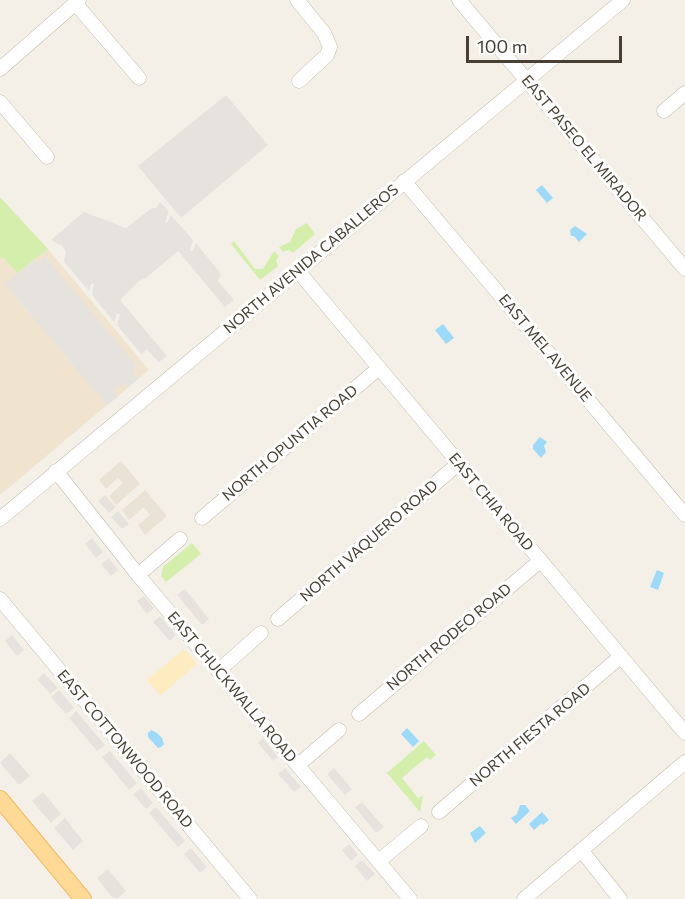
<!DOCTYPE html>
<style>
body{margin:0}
#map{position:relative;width:685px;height:899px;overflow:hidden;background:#f5f0e7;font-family:Commissioner,sans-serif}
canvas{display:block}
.scale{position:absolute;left:466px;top:36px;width:156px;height:27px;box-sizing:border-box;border:3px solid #494035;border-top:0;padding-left:8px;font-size:18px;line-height:21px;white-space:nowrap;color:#494035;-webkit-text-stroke:4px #fff;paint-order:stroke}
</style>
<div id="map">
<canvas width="685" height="899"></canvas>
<div class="scale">100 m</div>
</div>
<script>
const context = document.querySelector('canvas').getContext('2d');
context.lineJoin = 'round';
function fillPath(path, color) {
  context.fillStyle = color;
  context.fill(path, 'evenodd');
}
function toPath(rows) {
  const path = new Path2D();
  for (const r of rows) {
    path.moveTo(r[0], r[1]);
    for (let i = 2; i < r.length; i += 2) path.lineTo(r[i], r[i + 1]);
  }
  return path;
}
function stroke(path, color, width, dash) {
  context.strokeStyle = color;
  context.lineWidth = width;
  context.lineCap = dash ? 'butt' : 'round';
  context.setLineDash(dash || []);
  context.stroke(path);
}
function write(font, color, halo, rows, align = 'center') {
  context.font = font + ' Commissioner,sans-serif';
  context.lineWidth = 6;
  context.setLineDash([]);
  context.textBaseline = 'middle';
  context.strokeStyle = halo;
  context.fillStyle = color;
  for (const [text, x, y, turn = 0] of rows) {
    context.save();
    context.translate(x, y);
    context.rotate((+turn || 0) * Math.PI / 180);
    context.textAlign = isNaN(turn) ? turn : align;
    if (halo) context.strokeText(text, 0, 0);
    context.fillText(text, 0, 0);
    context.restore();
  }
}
const residential = toPath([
 [121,461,140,484,116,505,109,496,123,483,118,478,106,489,99,480],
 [145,490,167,516,145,535,138,525,150,515,144,507,129,520,122,510]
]);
const education = toPath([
 [48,249,149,370,0,495,0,259,3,256,17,273]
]);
const green = toPath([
 [0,197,48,249,17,273,3,257,0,259],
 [307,223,315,234,293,253,288,250,283,252,279,247,290,242,296,229],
 [234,241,255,269,263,269,274,251,279,256,276,261,278,266,260,280,231,244],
 [192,543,201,554,166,582,161,576,163,567],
 [424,741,436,755,430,760,427,757,402,778,418,798,423,796,420,812,387,773]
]);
const sand = toPath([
 [184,649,197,664,160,696,147,680]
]);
const parking = toPath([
 [226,95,268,145,181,218,138,166],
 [160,202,169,211,165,222,167,223,171,215,193,240,190,251,193,251,196,243,221,274,218,281,234,300,225,307,178,251,146,278,139,281,120,300,167,356,159,362,146,349,142,355,117,325,120,314,117,314,114,322,92,295,94,283,91,284,89,291,64,262,66,251,62,246,51,240,84,212,126,228,152,208,156,208],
 [43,257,46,257,135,364,134,375,138,379,129,387,123,383,114,390,118,397,107,405,5,284,35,259,40,264],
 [105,495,116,507,109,513,98,501],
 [118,511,129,524,122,529,111,517],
 [92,538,103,552,96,558,85,544],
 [109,558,118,570,111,576,101,564],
 [185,589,209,619,202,625,177,595],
 [144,596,154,608,147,614,137,601],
 [160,616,176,635,170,641,153,622],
 [12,635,24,650,17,656,5,641],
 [44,673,58,688,50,694,37,679],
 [59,690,74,708,66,714,51,697],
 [76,711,105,745,97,751,69,718],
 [263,738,278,757,273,761,258,743],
 [110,751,137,783,129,790,102,757],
 [10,753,30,776,19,785,0,763],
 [285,768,301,787,294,792,278,774],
 [334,768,352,789,345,795,327,774],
 [141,788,153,803,146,809,133,794],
 [43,792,61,814,51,823,32,801],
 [362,802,384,827,376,833,355,807],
 [156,807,185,841,178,847,149,813],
 [65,818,83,841,73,850,54,828],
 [349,844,358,855,351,861,342,850],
 [191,848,207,867,200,873,184,854],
 [362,860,375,874,367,881,355,866],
 [108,869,126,891,117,899,111,896,97,878]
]);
const water = toPath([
 [542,185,553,198,547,203,536,190],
 [575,226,587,234,579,242,574,236,571,236,570,230],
 [443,324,454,338,446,344,435,330],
 [540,437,547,442,544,446,546,452,541,458,533,449,533,445],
 [657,570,664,573,658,590,650,587],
 [407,728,419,741,413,747,401,734],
 [151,730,157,733,162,738,164,744,161,747,158,748,148,737,148,733],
 [520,805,525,805,530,811,516,824,511,818,517,814],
 [542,812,549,820,543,825,542,823,534,830,529,824],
 [480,826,486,833,475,843,470,833]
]);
const minor = toPath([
 [297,0,324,33,330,47,327,55,299,81],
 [459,0,685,269],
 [75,3,139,78],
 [0,69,79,0],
 [0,102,47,157],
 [664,111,685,93],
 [404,181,685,515],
 [298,271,685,733],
 [56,471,138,575,410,899],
 [202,518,379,368],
 [0,519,623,0],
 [138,575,180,539],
 [0,599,250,899],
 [278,619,459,463],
 [218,671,261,633],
 [359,714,540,561],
 [298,765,339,730],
 [439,812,620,657],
 [582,851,620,899],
 [379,861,421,826],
 [524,899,685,762]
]);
const major = toPath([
 [0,799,83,899]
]);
const streetNames = [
 ["EAST PASEO EL MIRADOR",584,148,50],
 ["NORTH AVENIDA CABALLEROS",311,259,-40],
 ["EAST MEL AVENUE",545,348,50],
 ["NORTH OPUNTIA ROAD",290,443,-40],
 ["EAST CHIA ROAD",491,502,50],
 ["NORTH VAQUERO ROAD",369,541,-41],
 ["NORTH RODEO ROAD",449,637,-40],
 ["EAST CHUCKWALLA ROAD",232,687,50],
 ["NORTH FIESTA ROAD",530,735,-40],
 ["EAST COTTONWOOD ROAD",125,749,50]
];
fillPath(residential, '#eae2d4');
fillPath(education, '#f0e4cf');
fillPath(green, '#d4eeab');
fillPath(sand, '#fdecbf');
fillPath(parking, '#e6e3df');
fillPath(water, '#9dd9f8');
stroke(minor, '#c5baab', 15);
stroke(major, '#f1b959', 18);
stroke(minor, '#fff', 14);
stroke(major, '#ffda96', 16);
write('15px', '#494035', '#fff', streetNames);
</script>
